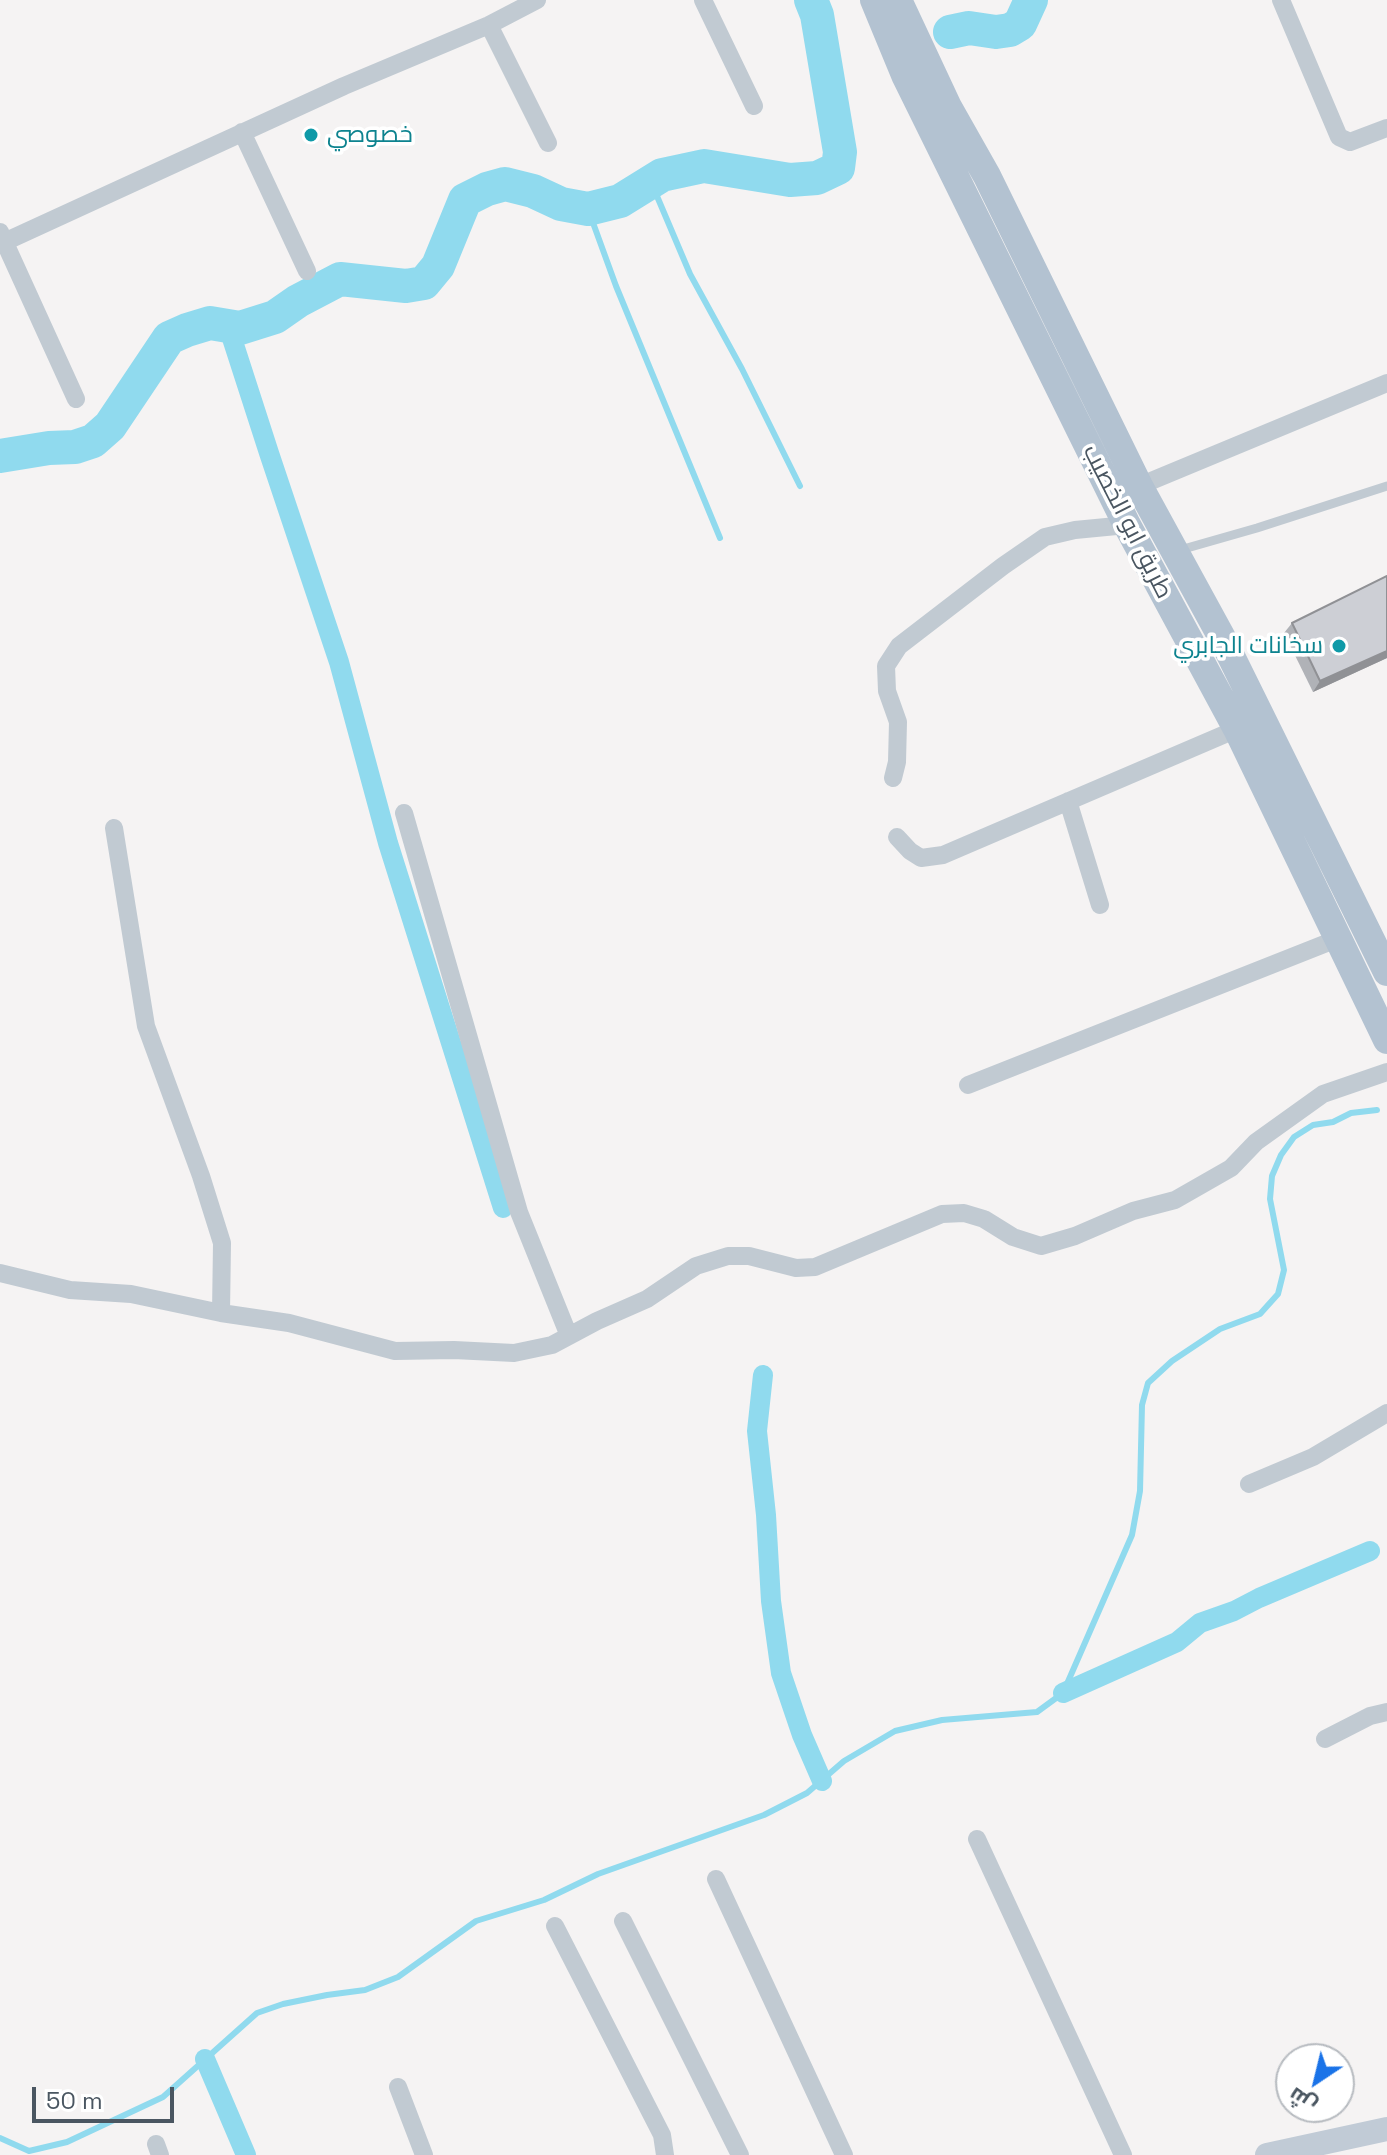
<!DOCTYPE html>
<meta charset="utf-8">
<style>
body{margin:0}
#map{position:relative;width:1387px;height:2155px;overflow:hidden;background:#f5f3f3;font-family:"Space Grotesk",Cairo,sans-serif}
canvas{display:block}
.north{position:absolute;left:1275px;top:2043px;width:80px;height:80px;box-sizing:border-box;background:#fff;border:2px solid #b7bbc0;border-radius:50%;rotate:215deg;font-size:22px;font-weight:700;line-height:32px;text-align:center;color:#4a5661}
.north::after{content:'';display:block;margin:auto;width:28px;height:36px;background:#1a73e8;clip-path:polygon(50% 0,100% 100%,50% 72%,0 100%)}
.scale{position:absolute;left:32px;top:2087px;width:142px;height:36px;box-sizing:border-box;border:4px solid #4a5661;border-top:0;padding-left:10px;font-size:24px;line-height:28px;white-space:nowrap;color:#4a5661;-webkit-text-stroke:6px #fff;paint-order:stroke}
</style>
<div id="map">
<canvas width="1387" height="2155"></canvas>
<div class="north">ش</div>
<div class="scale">50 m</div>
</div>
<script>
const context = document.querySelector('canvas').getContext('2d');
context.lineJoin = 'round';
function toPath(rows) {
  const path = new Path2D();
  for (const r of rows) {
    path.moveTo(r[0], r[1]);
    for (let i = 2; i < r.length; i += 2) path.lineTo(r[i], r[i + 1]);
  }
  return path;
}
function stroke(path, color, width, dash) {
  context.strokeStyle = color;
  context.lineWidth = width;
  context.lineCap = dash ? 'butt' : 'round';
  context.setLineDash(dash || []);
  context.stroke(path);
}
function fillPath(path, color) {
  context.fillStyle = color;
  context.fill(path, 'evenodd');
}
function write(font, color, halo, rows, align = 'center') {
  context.font = font + ' "Space Grotesk",Cairo,sans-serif';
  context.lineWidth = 7;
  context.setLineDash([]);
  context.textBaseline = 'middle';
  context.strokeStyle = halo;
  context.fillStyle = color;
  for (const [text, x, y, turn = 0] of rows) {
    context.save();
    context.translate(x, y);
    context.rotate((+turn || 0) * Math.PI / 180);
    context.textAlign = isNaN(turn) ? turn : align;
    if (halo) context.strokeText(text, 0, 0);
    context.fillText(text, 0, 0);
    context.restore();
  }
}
const stream = toPath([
 [651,182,690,274,742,369,800,486],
 [588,209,616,286,720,538],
 [0,2138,29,2151,67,2142,163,2097,257,2013,283,2004,327,1995,365,1990,398,1977,476,1921,544,1900,598,1874,764,1815,807,1793,844,1761,895,1731,942,1720,1037,1712,1063,1693,1132,1535,1140,1491,1142,1405,1148,1383,1172,1361,1220,1329,1260,1314,1278,1294,1284,1270,1270,1199,1272,1176,1281,1155,1294,1137,1313,1125,1333,1122,1351,1113,1377,1110]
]);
const canal = toPath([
 [228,326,269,453,339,662,388,843,503,1208],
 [763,1375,757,1431,766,1515,771,1601,781,1673,802,1735,822,1781],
 [1063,1693,1177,1642,1200,1623,1234,1611,1259,1598,1370,1551],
 [205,2059,246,2155]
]);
const river = toPath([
 [950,32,969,28,996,32,1010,30,1020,24,1031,0],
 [0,456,49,448,75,447,93,441,110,426,169,338,187,330,210,323,240,328,275,317,298,301,340,279,406,286,424,283,438,266,465,200,487,189,505,184,533,191,561,204,588,209,620,201,662,175,704,166,790,180,817,178,838,168,840,152,817,15,811,0]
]);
const lane = toPath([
 [1180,550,1257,528,1387,486]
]);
const street = toPath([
 [703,0,754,106],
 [1281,0,1339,137,1350,142,1387,128],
 [489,25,548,143],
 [242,132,307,271],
 [0,232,76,399],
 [0,244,344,86,489,25,537,0],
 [1139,486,1387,383],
 [893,778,897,762,898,722,887,691,886,666,899,646,1003,566,1045,537,1075,530,1127,525],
 [1068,801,1100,905],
 [404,813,519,1212,569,1336],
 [114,828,146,1026,201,1176,222,1243,221,1313],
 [897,837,910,851,921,858,943,855,1237,729],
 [968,1085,1337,939],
 [0,1273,70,1290,131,1294,221,1313,289,1323,395,1351,454,1350,514,1353,552,1345,597,1321,647,1299,696,1266,728,1256,749,1256,796,1268,815,1267,942,1214,964,1213,984,1219,1013,1237,1041,1246,1075,1236,1133,1211,1175,1200,1231,1168,1256,1142,1323,1094,1387,1072],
 [1249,1484,1313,1457,1387,1413],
 [1325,1739,1370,1716,1387,1712],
 [977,1839,1123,2155],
 [716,1879,844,2155],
 [623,1921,740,2155],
 [555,1926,662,2135,665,2155],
 [398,2087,424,2155],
 [156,2144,160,2155]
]);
const secondary = toPath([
 [1267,2155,1387,2129]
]);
const primary = toPath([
 [874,0,905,75,1127,525,1237,729,1387,1040],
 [898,0,948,107,987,176,1139,486,1221,636,1387,972]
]);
const wall = toPath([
 [1292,623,1387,658,1313,692,1284,633]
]);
const shadedWall = toPath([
 [1387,651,1387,658,1313,692,1320,681]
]);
const building = toPath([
 [1387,576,1387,651,1320,681,1292,623,1387,576]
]);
const markers = [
 [311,135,8,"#0f9aa8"],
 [1339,646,8,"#0f9aa8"]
];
const cultureNames = [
 ["خصوصي",327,135],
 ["سخانات الجابري",1323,646,"right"]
];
const streetNames = [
 ["طريق ابو الخصيب",1127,522,63]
];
stroke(stream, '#90daee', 6);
stroke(canal, '#90daee', 20);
stroke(river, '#90daee', 34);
stroke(lane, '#c1cad2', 9);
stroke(street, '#c1cad2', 18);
stroke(secondary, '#c1cbd6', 24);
stroke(primary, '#b3c2d1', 28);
fillPath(wall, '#b0b2b7');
fillPath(shadedWall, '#909195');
fillPath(building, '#cdcfd5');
stroke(building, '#909195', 2);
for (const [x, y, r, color] of markers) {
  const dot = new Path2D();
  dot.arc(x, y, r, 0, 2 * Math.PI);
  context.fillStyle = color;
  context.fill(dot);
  stroke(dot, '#fff', 3);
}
write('24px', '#0d838f', '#fff', cultureNames, 'left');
write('24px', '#4a5661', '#fff', streetNames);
</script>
